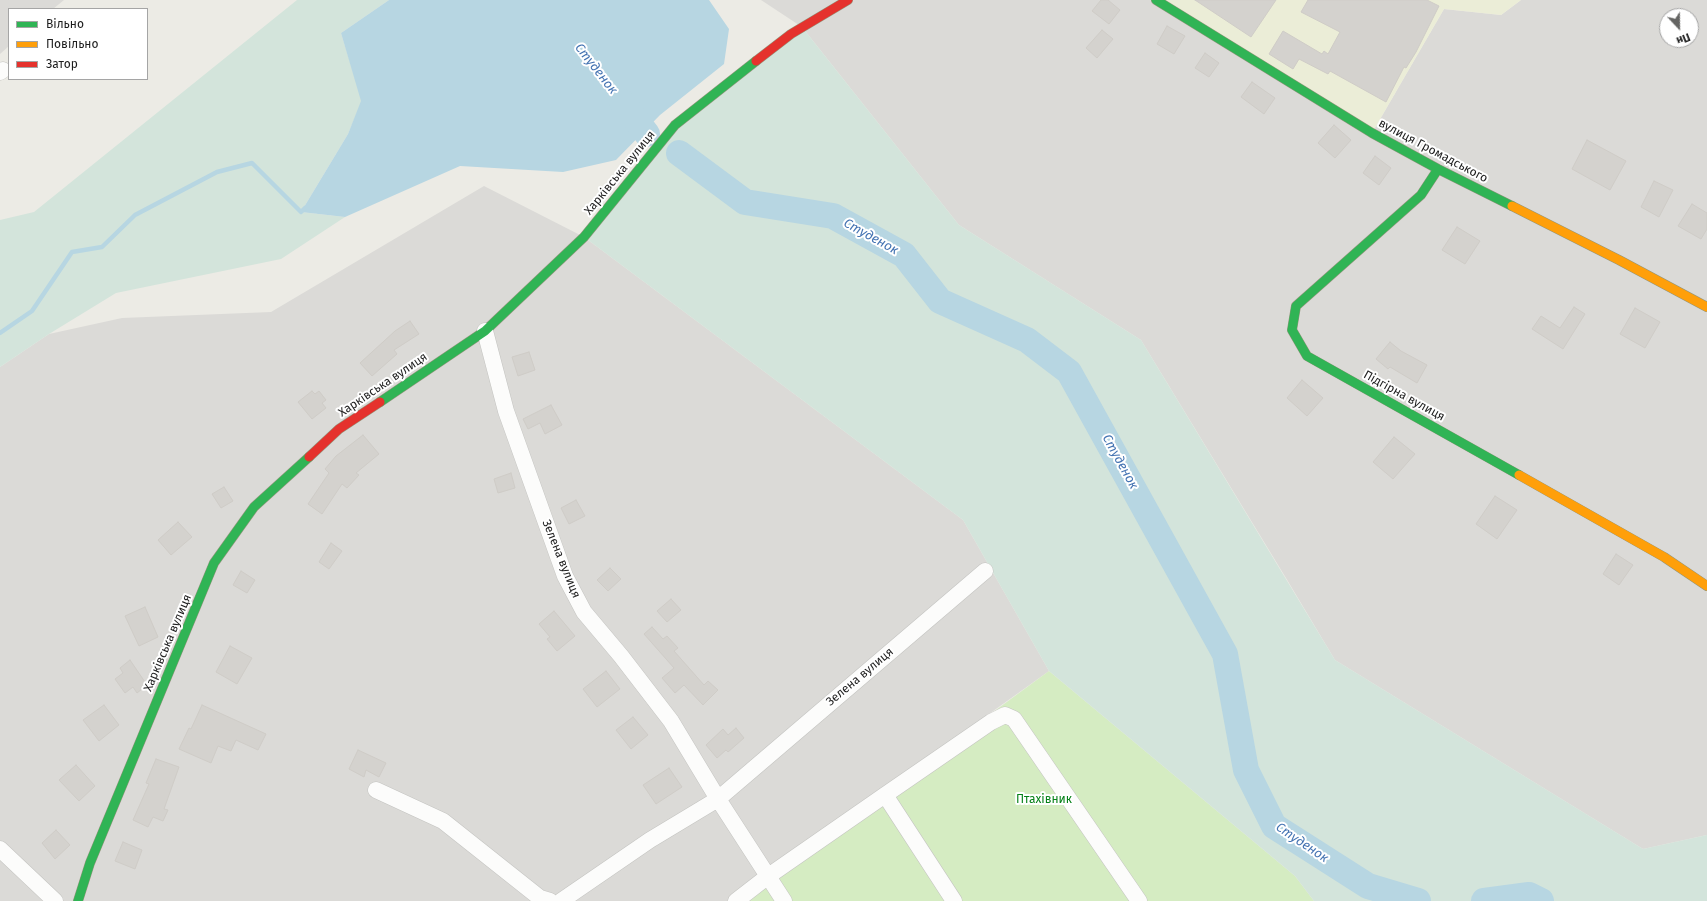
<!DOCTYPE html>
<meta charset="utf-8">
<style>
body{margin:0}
#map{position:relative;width:1707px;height:901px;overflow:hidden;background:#ecebe5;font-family:"Fira Sans",sans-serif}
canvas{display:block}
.legend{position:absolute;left:8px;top:8px;width:140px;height:72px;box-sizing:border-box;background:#fff;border:1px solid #a5a5a5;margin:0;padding:5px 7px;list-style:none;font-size:12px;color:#1d1d1d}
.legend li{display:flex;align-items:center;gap:8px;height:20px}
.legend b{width:20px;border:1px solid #a5a5a5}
.north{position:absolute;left:1659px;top:8px;width:40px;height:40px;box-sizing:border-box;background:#fff;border:1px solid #a5a5a5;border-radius:50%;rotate:158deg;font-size:11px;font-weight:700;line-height:16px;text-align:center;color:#1d1d1d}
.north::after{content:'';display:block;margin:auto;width:14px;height:18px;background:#656563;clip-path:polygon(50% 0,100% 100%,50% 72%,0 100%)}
</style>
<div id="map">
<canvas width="1707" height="901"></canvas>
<ul class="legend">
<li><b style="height:5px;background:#30b455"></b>Вільно</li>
<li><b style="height:5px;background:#ff9f0a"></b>Повільно</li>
<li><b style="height:5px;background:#e5322d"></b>Затор</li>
</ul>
<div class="north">Пн</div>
</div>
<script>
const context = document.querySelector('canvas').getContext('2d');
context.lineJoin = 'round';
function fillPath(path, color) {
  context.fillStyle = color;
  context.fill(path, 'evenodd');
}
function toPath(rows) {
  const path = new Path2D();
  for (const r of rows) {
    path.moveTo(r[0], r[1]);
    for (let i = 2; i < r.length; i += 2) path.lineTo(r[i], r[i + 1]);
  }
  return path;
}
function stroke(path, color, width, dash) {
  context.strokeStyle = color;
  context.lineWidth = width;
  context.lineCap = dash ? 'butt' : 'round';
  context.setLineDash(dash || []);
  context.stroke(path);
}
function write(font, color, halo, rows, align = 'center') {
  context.font = font + ' "Fira Sans",sans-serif';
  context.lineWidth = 4;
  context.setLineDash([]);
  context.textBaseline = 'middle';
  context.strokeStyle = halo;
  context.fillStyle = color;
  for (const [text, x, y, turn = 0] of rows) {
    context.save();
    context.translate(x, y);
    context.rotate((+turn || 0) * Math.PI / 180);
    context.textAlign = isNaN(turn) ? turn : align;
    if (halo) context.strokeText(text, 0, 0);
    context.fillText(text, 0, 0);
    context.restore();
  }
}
const residential = toPath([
 [0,0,64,0,53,9,9,9,9,46,0,54],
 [761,0,1156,0,1372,133,1444,9,1501,15,1521,0,1707,0,1707,835,1643,849,1335,660,1286,578,1141,340,959,225,802,27],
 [1667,16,1691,16,1691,40,1667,40],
 [484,186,584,237,963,520,1049,671,727,901,0,901,0,367,49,334,122,318,271,312]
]);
const farmland = toPath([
 [1156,0,1521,0,1501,15,1444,9,1372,133]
]);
const grass = toPath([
 [1049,671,1295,876,1314,901,736,901]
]);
const wetland = toPath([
 [297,0,389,0,341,33,362,101,348,134,301,212,345,217,281,259,116,293,49,334,0,367,0,220,34,212],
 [802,27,959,225,1141,340,1335,660,1643,849,1707,835,1707,901,1314,901,1295,876,1049,671,963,520,584,237,675,125]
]);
const water = toPath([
 [389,0,709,0,729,29,724,64,660,115,616,160,563,172,460,166,345,217,301,212,348,134,361,101,341,33]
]);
const stream = toPath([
 [0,333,32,311,72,252,102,247,135,215,217,172,252,163,301,212,305,208]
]);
const river = toPath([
 [622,102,647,134],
 [679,153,745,202,833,216,904,255,940,301,1027,340,1069,372,1225,654,1246,770,1274,826,1368,886,1418,901],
 [1484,901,1529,895,1541,901]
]);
const building = toPath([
 [1101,0,1108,0,1120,10,1109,24,1092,11,1101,0],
 [1195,0,1276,0,1251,37,1195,0],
 [1308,0,1427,0,1439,6,1416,52,1406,68,1404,67,1386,102,1330,71,1328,74,1299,59,1293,69,1269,54,1283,31,1322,54,1324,51,1328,54,1340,32,1301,12,1308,0],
 [1167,26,1185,36,1174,54,1157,44,1167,26],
 [1102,30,1113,39,1097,58,1086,48,1102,30],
 [1205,53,1219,63,1209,77,1195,68,1205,53],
 [1252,82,1275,98,1264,114,1241,97,1252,82],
 [1334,125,1351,140,1335,158,1318,143,1334,125],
 [1587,140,1626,161,1610,190,1572,169,1587,140],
 [1375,156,1391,168,1379,185,1363,173,1375,156],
 [1654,181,1673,190,1659,217,1641,207,1654,181],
 [1692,204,1707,213,1707,229,1701,239,1678,226,1692,204],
 [1457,227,1480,241,1465,264,1442,250,1457,227],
 [1574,307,1585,314,1563,349,1532,329,1541,316,1560,328,1574,307],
 [1635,308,1660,322,1645,348,1620,334,1635,308],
 [410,321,419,334,394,350,397,354,372,376,360,363,395,331,410,321],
 [1390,342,1401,351,1427,365,1417,383,1390,367,1388,369,1376,359,1390,342],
 [529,352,535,370,518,376,512,357,529,352],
 [1302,380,1323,398,1307,416,1287,398,1302,380],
 [312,391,315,394,319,391,326,400,322,403,326,408,312,419,298,402,312,391],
 [551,405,562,425,545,434,540,423,528,429,523,419,551,405],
 [363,435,379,454,356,473,359,475,347,488,342,484,322,514,308,504,329,473,325,469,336,456,363,435],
 [1394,437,1415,454,1393,479,1373,462,1394,437],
 [511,473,515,488,498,493,494,479,511,473],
 [224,487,233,501,221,508,212,494,224,487],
 [1495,496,1517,510,1497,539,1476,524,1495,496],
 [576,500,585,516,569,524,561,508,576,500],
 [178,522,192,537,171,555,158,540,178,522],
 [331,543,342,551,329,569,319,562,331,543],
 [1616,554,1633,565,1619,585,1603,574,1616,554],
 [610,568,621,579,608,591,597,580,610,568],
 [241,571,255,580,247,593,233,585,241,571],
 [671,599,681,610,667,622,657,611,671,599],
 [145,607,158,637,139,646,125,616,145,607],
 [554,611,575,636,557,651,547,639,550,637,539,624,554,611],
 [652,627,663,639,667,636,678,648,674,651,704,685,708,681,718,690,703,705,684,685,675,693,662,678,674,668,644,634,652,627],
 [230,646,252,658,237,684,216,672,230,646],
 [130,660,147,685,137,693,133,687,125,693,115,679,123,673,120,668,130,660],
 [606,671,620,689,597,707,583,689,606,671],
 [104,705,119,725,99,741,83,720,104,705],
 [202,705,266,734,258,750,236,740,231,751,218,746,211,763,179,749,189,728,191,729,202,705],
 [633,717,648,735,631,749,616,730,633,717],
 [736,728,744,738,728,752,726,750,717,758,706,745,723,729,728,735,736,728],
 [358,750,386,763,379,777,366,770,364,777,349,769,358,750],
 [156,759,179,767,164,809,168,810,163,821,153,817,148,827,133,820,149,784,146,783,156,759],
 [76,765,95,786,79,801,59,780,76,765],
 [669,768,682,787,656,804,643,785,669,768],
 [56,830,70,845,55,859,42,843,56,830],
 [123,842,142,850,135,869,115,861,123,842]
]);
const street = toPath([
 [0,72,3,70],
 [485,331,506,411,565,576,584,612,621,656,671,721,718,799,784,901],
 [376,790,443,821,540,898,550,901],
 [885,795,954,901],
 [0,849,55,901],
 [561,901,650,840,718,799,985,571],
 [736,901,767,877,885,795,991,722,1005,715,1014,719,1139,901]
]);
const fast = toPath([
 [1156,0,1372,133,1438,169,1512,206],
 [1438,169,1421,195,1296,306,1292,330,1307,356,1519,475],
 [380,402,485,331,584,237,675,125,756,61],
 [78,901,90,863,214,563,254,507,309,457]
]);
const slow = toPath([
 [1512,206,1619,260,1707,307],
 [1519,475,1664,557,1707,586]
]);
const jam = toPath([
 [756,61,791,34,848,0],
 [309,457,339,429,380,402]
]);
const streetNames = [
 ["вулиця Громадського",1433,151,28],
 ["Харківська вулиця",620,173,-51],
 ["Харківська вулиця",383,385,-34],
 ["Підгірна вулиця",1404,396,29],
 ["Зелена вулиця",561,559,68],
 ["Харківська вулиця",168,643,-67],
 ["Зелена вулиця",860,677,-40]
];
const parkNames = [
 ["Птахівник",1044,800]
];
const waterNames = [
 ["Студенок",596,69,52],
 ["Студенок",871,237,29],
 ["Студенок",1120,462,61],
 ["Студенок",1302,843,34]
];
fillPath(residential, '#dbdad7');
fillPath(farmland, '#ebedd7');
fillPath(grass, '#d5ecc2');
fillPath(wetland, '#d3e4db');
fillPath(water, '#b7d6e2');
stroke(stream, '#b7d6e2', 4.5);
stroke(river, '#b7d6e2', 26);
fillPath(building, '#d4d2ce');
stroke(building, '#cfccc7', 1);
stroke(street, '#c4c4c1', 17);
stroke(fast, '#93967c', 10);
stroke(slow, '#93967c', 10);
stroke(jam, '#93967c', 10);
stroke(street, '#fcfcfb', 16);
stroke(fast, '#30b455', 9);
stroke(slow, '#ff9f0a', 9);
stroke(jam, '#e5322d', 9);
write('12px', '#1d1d1d', '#fff', streetNames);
write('12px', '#058118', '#fff', parkNames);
write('italic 13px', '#4473b2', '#fff', waterNames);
</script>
